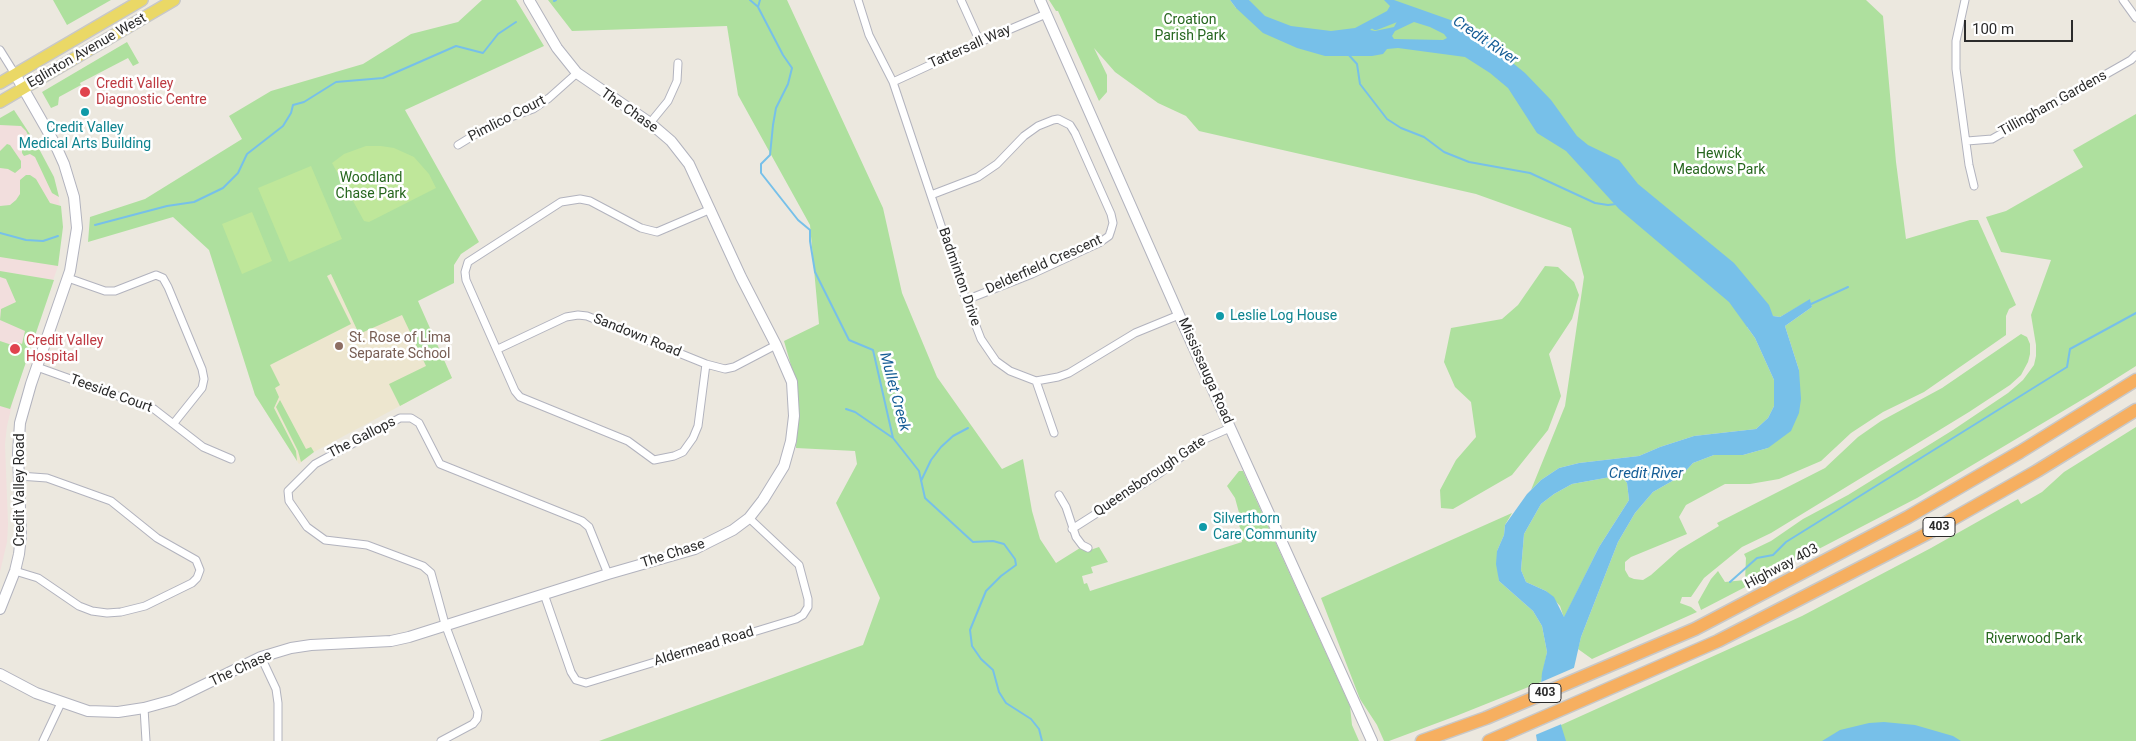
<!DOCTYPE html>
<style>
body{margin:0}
#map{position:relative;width:2136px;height:741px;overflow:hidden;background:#ece8df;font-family:Roboto,sans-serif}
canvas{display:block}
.scale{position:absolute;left:1964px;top:20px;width:109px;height:22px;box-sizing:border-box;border:2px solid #2b2b2b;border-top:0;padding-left:6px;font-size:15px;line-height:18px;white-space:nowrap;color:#2b2b2b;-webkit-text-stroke:4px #fff;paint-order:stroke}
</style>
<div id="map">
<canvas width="2136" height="741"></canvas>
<div class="scale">100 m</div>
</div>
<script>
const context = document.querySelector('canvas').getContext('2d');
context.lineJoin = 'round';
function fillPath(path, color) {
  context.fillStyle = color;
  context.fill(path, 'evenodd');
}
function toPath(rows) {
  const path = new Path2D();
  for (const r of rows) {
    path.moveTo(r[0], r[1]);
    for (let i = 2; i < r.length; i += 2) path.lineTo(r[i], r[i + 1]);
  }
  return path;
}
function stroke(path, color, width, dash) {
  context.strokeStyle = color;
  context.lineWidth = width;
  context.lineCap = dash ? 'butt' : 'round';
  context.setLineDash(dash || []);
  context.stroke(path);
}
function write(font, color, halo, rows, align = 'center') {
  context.font = font + ' Roboto,sans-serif';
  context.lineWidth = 5;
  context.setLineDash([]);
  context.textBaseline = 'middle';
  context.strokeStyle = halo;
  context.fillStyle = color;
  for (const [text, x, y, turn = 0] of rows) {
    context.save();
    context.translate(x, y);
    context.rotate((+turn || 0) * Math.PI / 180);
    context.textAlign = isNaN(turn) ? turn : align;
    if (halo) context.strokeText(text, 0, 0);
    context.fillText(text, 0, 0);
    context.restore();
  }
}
const education = toPath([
 [394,249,452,378,314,452,299,464,255,395,231,314]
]);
const medical = toPath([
 [14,110,37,145,54,177,62,216,58,266,16,388,7,426,5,444,8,524,7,542,0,572,0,118]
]);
const green = toPath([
 [53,0,111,0,67,25],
 [482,0,516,0,544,46,405,110,479,242,461,254,454,265,454,283,418,301,452,378,400,406,389,384,426,366,402,315,359,334,331,274,327,276,351,324,270,365,280,385,275,388,279,397,274,408,296,451,297,461,255,395,209,250,173,217,88,242,90,217,145,199,242,139,229,116,271,91,363,64,411,34,458,22],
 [548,0,787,0,883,208,902,293,937,377,1002,469,1023,459,1032,511,1040,539,1056,563,1080,548,1087,551,1099,547,1108,562,1091,567,1093,573,1082,576,1084,584,1087,583,1090,591,1242,542,1240,534,1243,533,1237,522,1241,520,1235,498,1227,486,1239,471,1243,471,1350,706,1352,725,1359,741,599,741,863,645,880,598,836,503,857,464,855,451,796,448,798,390,784,341,819,324,810,225,738,95,727,26,572,31],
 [1049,0,1230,0,1236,8,1250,2,1249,0,1866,0,1883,16,1896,162,1906,239,1970,220,1978,220,2016,305,2009,309,2006,316,2006,335,1924,392,1883,412,1851,433,1821,461,1779,479,1750,484,1725,484,1686,505,1679,517,1687,534,1631,557,1625,562,1625,570,1629,577,1634,579,1643,580,1651,575,1679,550,1719,526,1717,523,1825,468,1858,437,1881,421,1942,388,2021,334,2027,337,2030,344,2030,354,2028,362,2021,375,2010,385,1969,412,1771,533,1742,547,1704,578,1691,597,1682,597,1680,603,1691,607,1697,612,1592,659,1578,649,1581,637,1618,542,1635,513,1653,492,1681,476,1693,463,1714,455,1743,455,1768,448,1799,370,1785,326,1812,307,1810,300,1780,317,1773,316,1747,327,1755,338,1774,380,1774,406,1768,418,1756,429,1694,436,1660,447,1639,456,1579,463,1559,468,1541,480,1531,490,1565,406,1584,277,1571,228,1476,194,1199,131,1186,116,1158,103,1115,72,1094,48,1107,75,1107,92,1099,101,1058,11,1056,11],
 [127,42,139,63,133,66,128,58,80,83,81,85,59,97,58,105,51,108,42,92],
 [14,110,37,145,54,177,59,197,52,193,35,157,30,154,24,156,22,153,22,149,30,149,32,143,26,131,21,126,0,125,0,118],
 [2136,114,2136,366,2090,395,1917,498,1701,610,1698,602,1711,579,1718,571,1725,582,1745,580,1746,558,1744,554,1771,541,1803,519,1848,495,1953,430,2008,393,2023,380,2034,365,2036,356,2036,345,2031,315,2051,260,2001,252,1986,217,2006,211,2083,167,2073,150],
 [7,144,10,145,21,161,21,168,15,173,8,169,0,168,0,151],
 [26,175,30,175,36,179,50,203,61,206,63,227,58,266,0,257,0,206,10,205,16,200,20,194,20,180],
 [1545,266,1558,267,1574,282,1579,295,1572,319,1549,354,1561,396,1548,430,1512,475,1453,509,1441,508,1440,490,1456,460,1476,437,1471,402,1455,387,1444,362,1451,328,1502,319,1518,305],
 [0,271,54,280,10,409,0,406,0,341,15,346,17,342,22,344,25,331,0,320,1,309,16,302,6,279,0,277],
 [280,400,306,449,311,447,314,452,301,462,298,451,276,407],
 [2136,427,2136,741,1553,741,1561,725,1802,616,1931,548,2018,499,2021,504,2042,492,2064,472],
 [1616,476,1623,478,1627,483,1629,500,1599,547,1564,618,1560,606,1546,591,1526,582,1521,570,1524,534,1541,504,1554,494,1572,484],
 [1512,513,1505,525,1504,535,1497,551,1499,581,1533,611,1542,626,1547,652,1541,682,1456,716,1389,741,1384,741,1377,725,1360,699,1321,598]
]);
const pitch = toPath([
 [366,146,381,146,394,148,414,157,429,174,436,188,369,222,364,221,332,163,344,154],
 [311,166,342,239,289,262,258,188],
 [252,212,272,261,242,274,222,224]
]);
const water = toPath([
 [1230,0,1249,0,1265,16,1291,26,1331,31,1355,28,1387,11,1390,6,1384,0,1394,0,1459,23,1475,33,1486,35,1494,39,1503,55,1525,73,1551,100,1577,136,1588,145,1619,160,1638,184,1734,263,1769,305,1773,316,1780,317,1810,299,1812,307,1785,326,1799,370,1801,399,1799,413,1791,431,1768,448,1743,455,1714,455,1693,463,1681,476,1653,492,1635,513,1618,542,1581,637,1561,725,1566,741,1537,741,1536,735,1542,673,1547,652,1542,626,1533,611,1499,581,1496,564,1497,551,1504,535,1505,525,1527,494,1541,480,1559,468,1579,463,1639,456,1660,447,1694,436,1756,429,1768,418,1774,406,1774,380,1755,338,1729,302,1619,209,1566,151,1537,133,1508,88,1490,73,1465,57,1398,48,1387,49,1383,54,1372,56,1325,56,1297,48,1263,33,1236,8],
 [1402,12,1394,27,1375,31,1370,30,1375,26,1385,23,1394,14],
 [1414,22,1430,27,1444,34,1447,38,1443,40,1394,39,1392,36,1395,31],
 [1616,476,1623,478,1627,483,1629,500,1599,547,1564,617,1554,597,1546,591,1526,582,1521,570,1524,534,1541,504,1554,494,1572,484],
 [1884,722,1915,725,1953,736,1961,741,1822,741,1840,730,1869,723]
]);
const pier = toPath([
 [1576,667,1564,723,1533,736,1539,683]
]);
const stream = toPath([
 [750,0,757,6],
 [760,0,758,7,783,55,792,68,788,84,776,108,773,125,770,155,761,164,761,173,798,220,810,230,810,241,815,272,849,340,873,350,893,438,919,471,925,498,973,542,993,541,1004,544,1015,559,1016,565,1001,576,986,591,970,630,972,646,981,659,993,670,999,692,1006,703,1031,719,1039,729,1042,741],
 [554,1,556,0],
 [1347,53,1357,64,1360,84,1387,119,1401,128,1424,137,1444,152,1469,162,1530,173,1595,203,1608,205,1616,204],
 [95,225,167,206,194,202,223,188,238,173,247,154,283,126,291,113,293,105,304,102,336,82,383,78,456,46,483,53,498,34,516,22],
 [0,233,26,240,43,241,58,236],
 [1809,305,1848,287],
 [846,409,855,412,893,438],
 [921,481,931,460,941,447,953,436,968,428],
 [1730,582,1757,558,1773,555,1786,542,2067,367,2070,349,2136,313]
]);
const river = toPath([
 [1376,24,1399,15,1413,14,1416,15]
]);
const street = toPath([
 [858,0,869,35,893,82,966,300,981,339,996,361,1010,371,1036,381,1058,377,1069,373,1135,333,1179,315],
 [961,0,980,42],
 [1965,0,1956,41,1956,69,1969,165,1974,186],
 [2123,0,2136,18],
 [0,50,15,74],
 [893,82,980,42,1046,14],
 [650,123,668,101,677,81,678,63],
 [1967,141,1992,139,2131,60,2136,55],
 [458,145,494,123,533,109,549,98,577,73],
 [931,195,978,177,997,164,1024,136,1038,126,1053,120,1058,119,1070,125,1075,133,1111,214,1113,223,1111,230,1109,236,1099,243,1032,274,966,300],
 [68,278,105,291,115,291,156,275,163,278,168,287,202,369,204,379,202,388,174,423],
 [498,349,566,317,578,315,587,316,706,364,725,369,734,367,776,345],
 [706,364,698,426,693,438,683,452,674,456,654,460,628,441,520,397,515,391,466,280,465,272,468,262,561,202,580,199,590,201,641,228,657,232,711,209],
 [37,367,154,409,203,447,231,459],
 [1036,381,1054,433],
 [1059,495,1066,507,1076,537,1082,545,1088,548],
 [1072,529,1160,473,1205,439,1230,428],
 [15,571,38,578,79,606,92,611,107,613,121,612,145,606,192,583,197,578,200,570,196,560,157,538,111,501,47,478,19,476],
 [544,594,571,672,576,680,586,683,796,619,803,615,808,607,808,599,799,565,749,518],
 [261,657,276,689,278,703,278,741],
 [144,708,146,741],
 [43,741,61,703],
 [441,741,473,724,477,719,478,712,445,624,431,573,423,566,367,545,325,540,307,527,289,501,288,491,315,464,400,418,411,418,419,423,440,464,582,521,589,527,608,574]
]);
const secondary = toPath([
 [1040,0,1179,315,1372,741],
 [0,609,15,571,19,554,21,536,18,453,20,423,31,384,70,271,77,228,74,197,64,164,55,144,15,74],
 [0,674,36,693,88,711,118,712,144,708,173,700,261,657,291,648,311,645,391,641,409,637,608,574,695,549,733,530,749,518,763,500,784,466,791,441,794,416,792,382,776,345,741,277,689,164,671,141,650,123,577,73,557,48,529,0]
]);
const primary = toPath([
 [0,83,142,0],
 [0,102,174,0]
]);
const highway = toPath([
 [1422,741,1486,718,1695,629,1908,517,2020,452,2136,380],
 [1489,741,1718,641,1928,533,2037,471,2136,410]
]);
const markers = [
 [85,92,6,"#e0444e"],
 [85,112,5,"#0f9aa8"],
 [1220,316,5,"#0f9aa8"],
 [339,346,5,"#8d6e63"],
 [15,349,6,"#e0444e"],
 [1203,527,5,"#0f9aa8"]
];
const shields = [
 [1939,527,32],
 [1545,693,32]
];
const shieldNames = [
 ["403",1939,527],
 ["403",1545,693]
];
const parkNames = [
 ["Croation",1190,20],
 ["Parish Park",1190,36],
 ["Hewick",1719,154],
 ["Meadows Park",1719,170],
 ["Woodland",371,178],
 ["Chase Park",371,194],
 ["Riverwood Park",2034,639]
];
const streetNames = [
 ["Tattersall Way",970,47,-24],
 ["Eglinton Avenue West",87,51,-30],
 ["Tillingham Gardens",2053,104,-29],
 ["The Chase",629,111,35],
 ["Pimlico Court",507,119,-27],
 ["Delderfield Crescent",1044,265,-24],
 ["Badminton Drive",959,277,71],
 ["Sandown Road",637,336,22],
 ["Mississauga Road",1205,371,66],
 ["Teeside Court",111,394,20],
 ["The Gallops",362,438,-27],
 ["Queensborough Gate",1150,477,-34],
 ["Credit Valley Road",20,490,-90],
 ["The Chase",673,554,-18],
 ["Highway 403",1782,567,-28],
 ["Aldermead Road",704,647,-17],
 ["The Chase",241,669,-25]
];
const healthNames = [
 ["Credit Valley",96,84],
 ["Diagnostic Centre",96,100],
 ["Credit Valley",26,341],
 ["Hospital",26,357]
];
const cultureNames = [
 ["Credit Valley",85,128,"center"],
 ["Medical Arts Building",85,144,"center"],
 ["Leslie Log House",1230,316],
 ["Silverthorn",1213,519],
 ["Care Community",1213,535]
];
const educationNames = [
 ["St. Rose of Lima",349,338],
 ["Separate School",349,354]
];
const waterNames = [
 ["Credit River",1485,41,34],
 ["Mullet Creek",894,392,75],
 ["Credit River",1646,474]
];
fillPath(education, '#ede6cf');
fillPath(medical, '#f2dedd');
fillPath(green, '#aee09e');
fillPath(pitch, '#bfe79a');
fillPath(water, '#77c0e9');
fillPath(pier, '#ece8df');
stroke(stream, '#77c0e9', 2);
stroke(river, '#77c0e9', 12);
stroke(street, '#b2b3be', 9);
stroke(secondary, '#b2b3be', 12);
stroke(primary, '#c8c8c8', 14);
stroke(highway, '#c8c8c8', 15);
stroke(street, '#fff', 7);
stroke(secondary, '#fff', 10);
stroke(primary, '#ead866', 11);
stroke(highway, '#f6af60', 12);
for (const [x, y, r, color] of markers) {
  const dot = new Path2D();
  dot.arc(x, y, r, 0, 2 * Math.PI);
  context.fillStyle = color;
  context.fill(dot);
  stroke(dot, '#fff', 2);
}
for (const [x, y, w] of shields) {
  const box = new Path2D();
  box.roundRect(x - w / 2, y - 9.5, w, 19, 4);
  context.fillStyle = '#fff';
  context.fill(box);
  stroke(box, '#2b2b2b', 1);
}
write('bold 12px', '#2b2b2b', null, shieldNames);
write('14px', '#26661e', '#fff', parkNames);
write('14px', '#2b2b2b', '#fff', streetNames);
write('14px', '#be3a42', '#fff', healthNames, 'left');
write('14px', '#0d838f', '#fff', cultureNames, 'left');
write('14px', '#785e54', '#fff', educationNames, 'left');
write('italic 15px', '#155d96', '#fff', waterNames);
</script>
